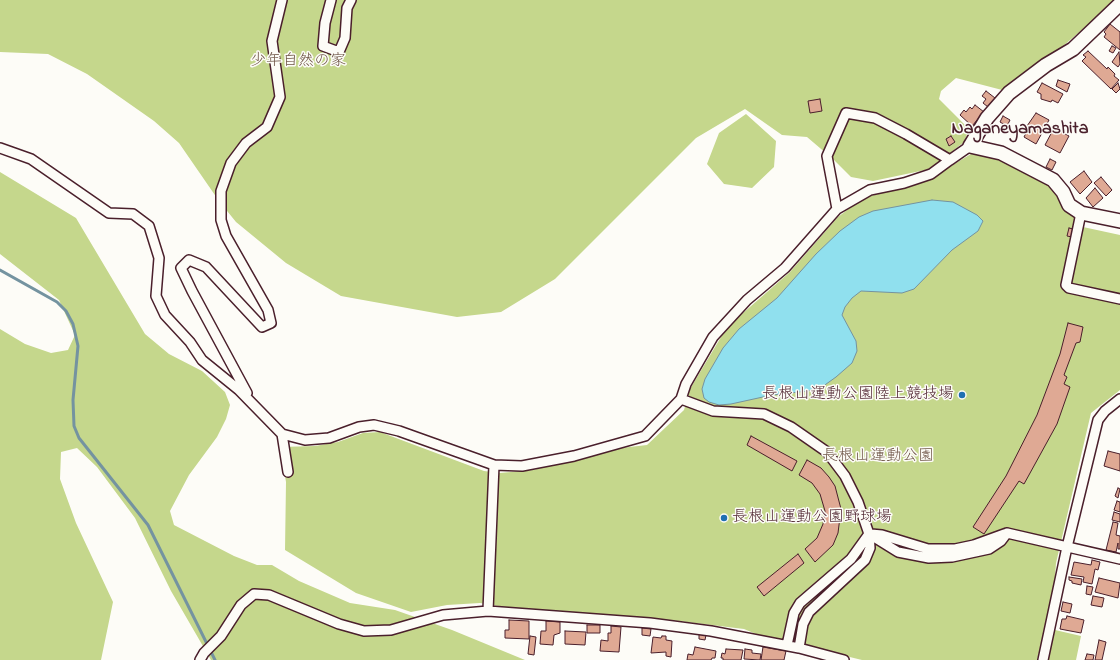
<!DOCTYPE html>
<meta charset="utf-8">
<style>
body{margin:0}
canvas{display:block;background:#fdfcf7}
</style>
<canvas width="1120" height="660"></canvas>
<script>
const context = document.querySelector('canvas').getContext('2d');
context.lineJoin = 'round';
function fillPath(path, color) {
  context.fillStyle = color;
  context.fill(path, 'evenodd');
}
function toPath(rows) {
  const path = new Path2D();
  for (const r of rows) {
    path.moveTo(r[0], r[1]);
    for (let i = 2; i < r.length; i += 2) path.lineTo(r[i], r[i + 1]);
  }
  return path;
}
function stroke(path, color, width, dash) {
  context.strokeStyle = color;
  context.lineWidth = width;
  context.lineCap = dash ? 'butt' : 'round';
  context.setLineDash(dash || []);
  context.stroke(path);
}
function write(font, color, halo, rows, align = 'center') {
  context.font = font + ' "Indie Flower","Klee One",sans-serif';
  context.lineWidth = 3;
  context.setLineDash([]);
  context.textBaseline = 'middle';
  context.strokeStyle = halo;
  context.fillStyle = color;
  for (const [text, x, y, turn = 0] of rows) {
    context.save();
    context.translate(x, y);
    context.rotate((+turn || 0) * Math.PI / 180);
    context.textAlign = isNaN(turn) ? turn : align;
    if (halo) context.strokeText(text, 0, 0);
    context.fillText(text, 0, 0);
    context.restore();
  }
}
const green = toPath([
 [0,0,1117,0,1049,58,1006,91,956,78,941,91,939,99,969,129,964,142,930,169,873,181,851,177,834,160,807,137,782,135,745,109,696,138,555,279,501,312,457,317,341,296,286,263,236,222,219,201,179,143,154,121,87,74,48,54,0,52],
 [746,114,776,141,774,167,752,188,724,184,707,164,719,133],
 [971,154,999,158,1047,183,1068,211,1083,227,1120,235,1120,390,1091,413,1056,563,1055,577,1056,590,1037,660,862,660,756,634,744,629,679,621,524,610,480,603,447,605,411,612,356,593,285,550,286,482,280,447,315,446,338,442,363,433,380,432,484,471,500,473,533,470,621,448,647,445,684,410,690,389,727,327,790,272,838,217,855,204,871,196,926,181],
 [0,172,76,218,145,334,169,354,202,371,225,392,230,405,226,419,217,437,189,475,170,511,174,525,234,556,257,565,272,565,299,581,350,603,395,610,452,630,525,660,211,660,171,591,135,518,97,467,77,448,61,452,60,479,76,523,113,602,101,660,0,660,0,329,25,344,51,353,68,350,75,335,59,300,0,254],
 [1055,630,1081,636,1076,660,1047,660]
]);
const water = toPath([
 [932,200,953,202,977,215,983,221,978,231,952,250,914,289,902,293,861,291,852,298,845,307,842,315,856,341,857,351,852,363,836,377,822,387,808,391,772,395,731,404,719,405,709,402,704,398,702,389,705,379,723,348,739,329,777,298,816,254,840,231,859,217,873,211,932,200]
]);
const stream = toPath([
 [0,270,57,302,66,311,73,324,78,346,73,400,74,426,79,438,148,525,215,660]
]);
const building = toPath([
 [1110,24,1120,32,1120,50,1104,37,1106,34,1104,32,1110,24],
 [1112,46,1116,48,1113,53,1109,51,1112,46],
 [1088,51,1107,69,1108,67,1115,74,1114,76,1119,80,1111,89,1082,61,1086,57,1083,55,1088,51],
 [1119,52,1120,64,1118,67,1112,62,1119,52],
 [1058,80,1070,84,1067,92,1056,86,1058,80],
 [1042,83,1063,94,1058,103,1052,100,1051,102,1041,99,1041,94,1037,92,1042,83],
 [1118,83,1120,89,1116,93,1112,89,1118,83],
 [986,91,995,98,988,107,983,103,986,99,982,96,986,91],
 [820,99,822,111,810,113,808,101,820,99],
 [975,105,984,112,972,126,960,115,964,110,966,112,970,107,972,109,975,105],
 [1036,113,1049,120,1036,144,1024,137,1029,127,1027,126,1036,113],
 [1003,116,1010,120,1007,126,1000,122,1003,116],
 [1054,128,1069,136,1060,153,1045,145,1054,128],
 [951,136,955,142,949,146,946,139,951,136],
 [1050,159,1056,162,1052,170,1046,167,1050,159],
 [1084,171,1092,182,1080,194,1070,182,1084,171],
 [1101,177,1112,190,1106,196,1094,183,1101,177],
 [1095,188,1103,198,1093,207,1086,198,1095,188],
 [1069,228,1073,229,1072,237,1067,236,1069,228],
 [1068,323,1083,327,1080,342,1076,343,1064,375,1067,377,1064,384,1070,387,1057,424,1024,484,1019,481,984,534,973,527,1006,476,1037,415,1060,354,1068,323],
 [751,436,797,461,792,471,747,445,751,436],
 [1108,451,1120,454,1120,471,1104,466,1108,451],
 [807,460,821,468,829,477,835,486,841,509,838,533,833,545,815,562,805,549,817,538,823,524,825,511,820,494,812,483,799,475,807,460],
 [1118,488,1120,489,1118,498,1115,496,1118,488],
 [1117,501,1120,502,1120,512,1114,510,1117,501],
 [1114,512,1120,514,1120,522,1112,520,1114,512],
 [1113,522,1118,523,1116,535,1120,536,1120,549,1118,549,1118,543,1116,552,1106,550,1113,522],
 [798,554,804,563,764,596,757,587,798,554],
 [1092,560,1100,562,1098,570,1095,569,1092,584,1083,582,1084,577,1071,575,1074,562,1091,565,1092,560],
 [1069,577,1082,579,1081,585,1072,583,1072,581,1069,580,1069,577],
 [1099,578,1120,583,1118,598,1095,592,1099,578],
 [1087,586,1093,587,1091,595,1086,594,1087,586],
 [1093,596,1104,598,1102,607,1091,605,1093,596],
 [1063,602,1072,604,1070,613,1061,611,1063,602],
 [1067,616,1084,620,1081,633,1060,629,1062,619,1066,619,1067,616],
 [509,620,529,621,529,639,505,638,505,630,509,630,509,620],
 [546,621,560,622,560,633,554,635,553,645,540,644,541,631,546,631,546,621],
 [587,625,600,625,600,633,587,633,587,625],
 [611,626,621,627,619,652,600,651,601,640,608,641,608,633,611,633,611,626],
 [642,628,651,629,650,636,642,635,642,628],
 [565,631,586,632,585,645,565,644,565,631],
 [699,634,706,635,705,640,699,639,699,634],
 [530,636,536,637,534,655,528,654,530,636],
 [662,636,666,636,666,640,672,641,671,657,666,656,666,652,651,653,653,637,661,638,662,636],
 [1099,640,1106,642,1102,660,1095,660,1099,640],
 [695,647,716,651,715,658,712,658,711,660,687,660,688,654,693,655,695,647],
 [763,647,786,651,784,660,761,660,763,647],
 [726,649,743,650,741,660,723,660,723,658,721,658,722,653,725,654,726,649],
 [745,649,752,650,752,653,761,654,760,660,744,659,745,649],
 [1087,654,1094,655,1093,660,1085,660,1087,654]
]);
const street = toPath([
 [331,0,325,23,323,46,339,52,345,38,347,8,351,0],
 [0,148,31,159,109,213,133,214,149,226,159,258,156,296,165,315,190,342,202,360,239,390,282,434,305,440,329,438,359,427,374,425,399,431,494,465,522,466,574,456,645,436,681,399,686,384,713,337,747,300,785,268,837,209,870,190,904,183,931,174,950,160],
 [837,209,827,156,846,113,875,118,906,134,950,160,970,146],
 [1081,213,1066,285,1069,288,1120,299],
 [247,393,192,291,181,268,189,260,206,267,262,327,271,323,268,310,226,236,221,220,221,191,231,163,246,143,267,127,280,97,272,41,282,0],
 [681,399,713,411,764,414,791,427,827,452,845,476,858,502,869,534],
 [282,434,288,472],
 [871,534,882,535,928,549,955,549,974,545,1007,533,1120,559],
 [488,611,494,465],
 [787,645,794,613,800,603,851,559,869,534],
 [799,648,803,624,809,612,865,560,870,548,869,534,898,552,929,558,952,557,989,549,1001,541,1007,533],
 [200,660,204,653,221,636,241,605,254,594,269,595,339,624,364,631,391,630,443,615,488,611,650,623,711,631,799,648,844,660],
 [1043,660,1067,547,1098,420,1105,411,1120,399]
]);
const secondary = toPath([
 [1120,4,1073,49,1046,65,1009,93,987,118,970,146,1001,153,1053,180,1063,192,1069,205,1081,213,1120,221]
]);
const markers = [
 [962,395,4,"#1f6fb2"],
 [724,518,4,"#1f6fb2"]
];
const parkNames = [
 ["少年自然の家",298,62],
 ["長根山運動公園",878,457]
];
const poiNames = [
 ["長根山運動公園陸上競技場",954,395],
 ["長根山運動公園野球場",732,518,"left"]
];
const quarterNames = [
 ["Naganeyamashita",1020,130]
];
fillPath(green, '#c5d78c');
fillPath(water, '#90e0ee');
stroke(water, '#7493a0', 1);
stroke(stream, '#7493a0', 3);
fillPath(building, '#dfa994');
stroke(building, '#4a1f2b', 1);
stroke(street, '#4a1f2b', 12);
stroke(secondary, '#4a1f2b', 16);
stroke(street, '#fdfcf7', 9);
stroke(secondary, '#fdfcf7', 13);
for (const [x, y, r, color] of markers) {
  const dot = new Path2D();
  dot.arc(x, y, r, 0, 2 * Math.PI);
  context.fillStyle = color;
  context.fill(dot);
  stroke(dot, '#fdfcf7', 1.5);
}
write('16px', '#6f5648', '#fdfcf7', parkNames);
write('16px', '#4a1f2b', '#fdfcf7', poiNames, 'right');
write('bold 18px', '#4a1f2b', '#fdfcf7', quarterNames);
</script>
